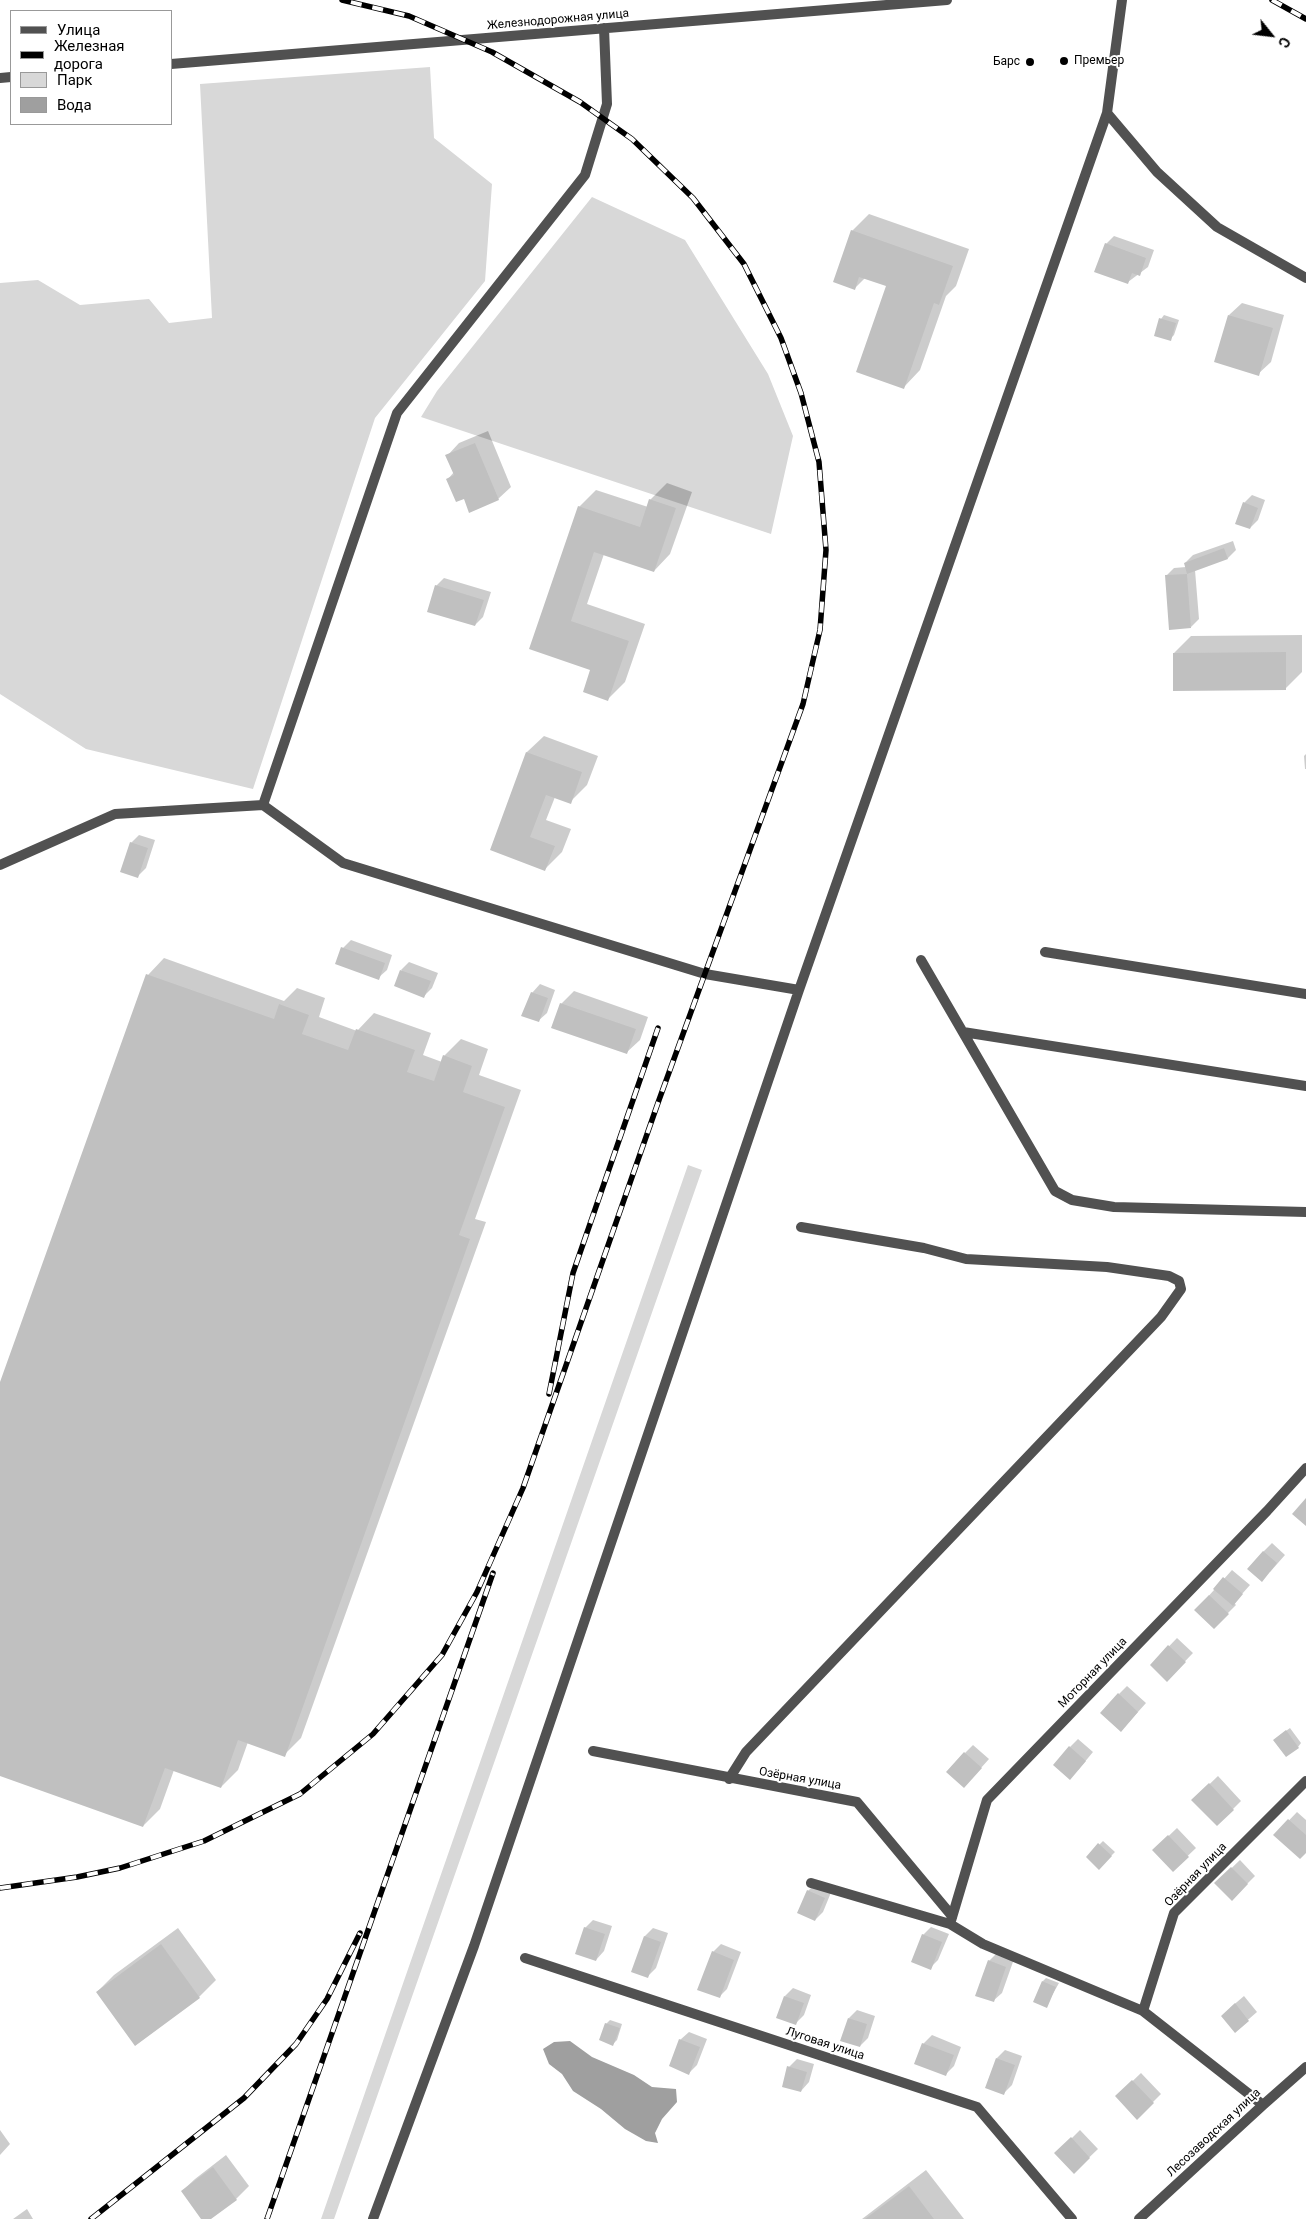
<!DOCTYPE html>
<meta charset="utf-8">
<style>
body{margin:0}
#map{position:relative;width:1306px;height:2219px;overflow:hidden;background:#fff;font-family:Roboto,sans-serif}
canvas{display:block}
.legend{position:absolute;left:10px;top:10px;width:162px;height:115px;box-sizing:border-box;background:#fff;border:1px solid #999;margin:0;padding:6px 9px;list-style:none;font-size:15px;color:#000}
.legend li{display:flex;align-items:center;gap:10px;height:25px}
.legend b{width:25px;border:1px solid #999}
.north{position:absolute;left:1246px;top:10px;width:50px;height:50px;-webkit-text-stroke:4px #fff;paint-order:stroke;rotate:119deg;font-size:14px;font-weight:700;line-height:20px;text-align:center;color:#000}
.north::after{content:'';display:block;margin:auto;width:18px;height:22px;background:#000;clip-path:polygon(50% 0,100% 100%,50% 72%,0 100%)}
</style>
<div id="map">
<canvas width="1306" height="2219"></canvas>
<ul class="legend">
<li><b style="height:6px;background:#515151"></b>Улица</li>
<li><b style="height:6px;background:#000"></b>Железная дорога</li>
<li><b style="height:14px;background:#d8d8d8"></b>Парк</li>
<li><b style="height:14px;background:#9f9f9f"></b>Вода</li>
</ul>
<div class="north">С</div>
</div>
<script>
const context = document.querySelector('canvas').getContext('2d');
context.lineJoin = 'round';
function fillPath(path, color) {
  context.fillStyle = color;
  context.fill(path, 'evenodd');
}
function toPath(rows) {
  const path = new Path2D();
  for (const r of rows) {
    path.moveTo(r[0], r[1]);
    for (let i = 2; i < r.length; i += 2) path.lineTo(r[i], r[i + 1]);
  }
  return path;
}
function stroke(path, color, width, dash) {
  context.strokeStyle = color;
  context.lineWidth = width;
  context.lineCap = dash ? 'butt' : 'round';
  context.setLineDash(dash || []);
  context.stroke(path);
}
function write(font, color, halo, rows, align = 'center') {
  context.font = font + ' Roboto,sans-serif';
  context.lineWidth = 4;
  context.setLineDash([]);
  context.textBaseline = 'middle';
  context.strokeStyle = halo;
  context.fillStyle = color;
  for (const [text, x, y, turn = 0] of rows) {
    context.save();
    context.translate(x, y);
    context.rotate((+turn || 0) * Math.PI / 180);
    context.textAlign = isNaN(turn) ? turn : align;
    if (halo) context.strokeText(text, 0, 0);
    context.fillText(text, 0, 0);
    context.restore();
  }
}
const green = toPath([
 [430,67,434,138,492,184,485,281,375,418,253,789,86,749,0,694,0,283,38,280,80,305,149,299,169,323,212,318,200,84],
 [592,197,685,240,768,374,793,436,771,534,421,417,437,391],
 [688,1165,702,1170,334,2219,321,2219]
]);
const water = toPath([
 [570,2041,592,2057,634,2075,652,2087,676,2089,677,2102,662,2119,655,2133,658,2143,646,2141,625,2129,601,2109,573,2091,562,2074,549,2064,543,2049,554,2042]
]);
const shadow = toPath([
 [869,214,969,249,956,286,946,296,920,370,904,387,887,285,865,278,855,288,852,231],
 [1114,236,1154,250,1148,267,1128,282,1106,244],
 [1242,303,1284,315,1271,362,1258,374,1229,315],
 [1164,315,1179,320,1174,335,1170,339,1161,319],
 [488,431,511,487,498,499,464,497,448,479,454,472,447,456,459,443],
 [667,483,692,492,670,554,654,571,604,554,587,604,645,624,625,682,608,699,592,669,530,648,579,507,596,490,648,507,650,500],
 [1252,495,1265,500,1258,520,1250,528,1244,503],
 [1233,541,1236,550,1228,558,1195,570,1199,619,1191,627,1166,576,1174,568,1186,567,1185,563,1193,555],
 [444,578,491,592,483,617,475,625,436,586],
 [1302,635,1302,672,1285,689,1174,653,1191,636],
 [544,736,598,756,587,785,570,802,555,797,546,820,571,829,562,852,545,869,491,849,527,752],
 [1306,754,1306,769,1305,769,1304,756],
 [139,835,155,840,146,868,138,876,131,843],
 [351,940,392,955,387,970,378,978,343,948],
 [164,958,284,1001,297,988,325,998,319,1017,357,1031,374,1013,431,1033,423,1055,442,1062,444,1056,461,1039,488,1049,479,1075,521,1090,475,1219,486,1222,301,1738,284,1755,248,1742,238,1770,221,1787,174,1770,160,1809,143,1826,0,1775,0,1386,148,975],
 [409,962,438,973,432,988,424,996,401,970],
 [540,984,555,990,547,1013,538,1021,532,993],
 [574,991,648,1017,640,1040,627,1052,561,1004],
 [1272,1543,1285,1555,1270,1572,1263,1552],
 [1232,1570,1250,1585,1234,1603,1236,1605,1214,1627,1196,1610],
 [1177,1638,1193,1653,1167,1680,1151,1665],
 [1127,1686,1146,1703,1129,1722,1119,1694],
 [1290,1728,1301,1743,1298,1747,1279,1736],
 [1078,1739,1093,1752,1078,1770,1070,1747],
 [973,1745,989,1759,972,1778,965,1753],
 [1218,1776,1241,1801,1217,1825,1193,1800],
 [1297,1812,1306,1820,1306,1852,1275,1835],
 [1177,1828,1196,1848,1173,1870,1154,1850],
 [1103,1841,1115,1852,1099,1868,1087,1857],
 [1240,1860,1255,1876,1232,1899,1216,1883],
 [816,1883,832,1890,823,1912,815,1920,808,1891],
 [593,1920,612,1926,604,1951,596,1960,585,1928],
 [931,1927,949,1934,938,1960,930,1968,923,1935],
 [178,1928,216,1980,199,1997,135,2044,97,1992,114,1975],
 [653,1928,668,1933,656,1968,647,1977,632,1971,645,1936],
 [721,1944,741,1952,727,1989,719,1997,713,1952],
 [997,1953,1014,1959,1002,1993,993,2001,989,1961],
 [1046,1978,1059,1983,1046,2006,1043,1981],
 [793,1988,811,1995,804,2015,795,2024,785,1996],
 [1244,1996,1257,2012,1235,2031,1230,2008],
 [857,2010,875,2016,868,2038,860,2046,849,2018],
 [610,2020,622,2024,617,2040,613,2044,606,2024],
 [689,2032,707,2039,697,2065,689,2073,680,2040],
 [932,2035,961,2047,954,2066,946,2074,923,2044],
 [1005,2050,1022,2056,1012,2085,1004,2093,997,2058],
 [797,2059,814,2064,809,2082,801,2091,789,2067],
 [1141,2073,1161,2094,1137,2118,1117,2096],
 [0,2130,10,2144,0,2155],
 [1080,2130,1098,2149,1074,2172,1056,2154],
 [226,2155,249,2186,236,2199,209,2219,203,2219,182,2191,195,2179],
 [926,2170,964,2219,862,2219],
 [27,2209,33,2219,13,2219]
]);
const building = toPath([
 [851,230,953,266,939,305,934,303,904,389,856,372,886,286,859,277,855,290,833,282],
 [1105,243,1146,258,1140,276,1132,273,1128,284,1094,272],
 [1228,315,1273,328,1259,376,1214,362],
 [1159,318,1176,323,1171,341,1154,336],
 [475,443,499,500,469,513,464,499,456,502,446,479,454,475,445,455],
 [649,499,676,508,654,572,594,552,571,621,629,641,608,701,583,692,590,670,529,649,578,506,640,527],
 [1243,502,1258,508,1250,529,1235,524],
 [1224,548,1228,559,1187,574,1191,628,1169,630,1165,575,1187,574,1184,563],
 [435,585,484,600,475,626,427,612],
 [1286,652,1286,690,1173,691,1173,653],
 [526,752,582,772,571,804,546,795,530,837,555,846,545,871,490,850],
 [130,842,148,848,138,878,120,872],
 [341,947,385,963,379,980,335,964],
 [400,970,431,981,424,998,394,986],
 [146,974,274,1019,279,1004,309,1015,302,1034,348,1050,356,1029,415,1050,407,1072,434,1081,443,1055,472,1066,463,1092,505,1107,459,1235,470,1239,285,1757,238,1740,221,1788,165,1768,143,1827,0,1776,0,1382],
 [531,992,548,998,539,1022,521,1016],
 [560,1003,636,1029,627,1054,551,1028],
 [1306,1498,1306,1526,1292,1514],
 [1263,1551,1277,1563,1262,1582,1247,1569],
 [1223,1577,1243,1594,1233,1606,1213,1589],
 [1209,1595,1229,1614,1214,1629,1194,1610],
 [1168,1645,1186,1662,1167,1682,1150,1665],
 [1118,1693,1138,1712,1121,1732,1100,1713],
 [1286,1730,1299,1748,1286,1757,1273,1740],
 [1069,1746,1086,1761,1070,1780,1053,1765],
 [964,1752,982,1768,964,1788,946,1772],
 [1209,1783,1234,1810,1217,1826,1191,1800],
 [1288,1819,1306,1835,1306,1853,1300,1859,1273,1835],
 [1168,1835,1189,1857,1173,1872,1152,1850],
 [1098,1843,1112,1856,1099,1870,1086,1857],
 [1231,1867,1248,1884,1232,1901,1214,1883],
 [807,1890,825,1898,815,1921,797,1913],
 [584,1927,605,1934,596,1961,575,1954],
 [922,1934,942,1942,931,1970,911,1962],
 [644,1936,661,1942,648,1978,631,1972],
 [161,1944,200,1998,135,2046,96,1992],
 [712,1951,734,1960,720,1998,697,1990],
 [988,1960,1006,1967,994,2002,975,1996],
 [1042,1981,1056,1987,1047,2008,1033,2002],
 [784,1996,804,2003,796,2025,776,2018],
 [1235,2003,1249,2021,1235,2033,1221,2016],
 [848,2018,867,2024,860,2047,840,2041],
 [605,2023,620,2028,613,2046,599,2040],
 [679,2039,700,2047,689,2075,669,2066],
 [922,2043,954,2055,946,2076,914,2064],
 [996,2058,1015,2065,1004,2095,985,2088],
 [787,2066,807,2072,801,2092,782,2087],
 [1132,2080,1154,2103,1137,2120,1115,2096],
 [1071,2137,1090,2158,1074,2174,1054,2153],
 [213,2167,237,2200,211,2219,201,2219,181,2191],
 [909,2186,934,2219,865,2219]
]);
const lane = toPath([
 [1045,952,1306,994],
 [921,960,1055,1191,1072,1200,1114,1207,1306,1212],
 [963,1032,1306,1086],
 [593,1751,857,1802,952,1916],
 [729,1779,746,1752,1161,1317,1181,1289,1179,1281,1169,1276,1107,1267,966,1259,924,1248,801,1227]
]);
const street = toPath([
 [171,64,947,0],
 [0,78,11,77],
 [1107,113,1157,172,1217,227,1306,278],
 [263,805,343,863,705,974,799,990],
 [0,865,115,814,263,805,397,413,585,175,607,104,604,28],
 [811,1883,950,1924,983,1944,1143,2011,1263,2105],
 [950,1924,987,1800,1267,1511,1306,1468],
 [525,1958,977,2107,1072,2219],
 [1143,2011,1174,1913,1306,1781],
 [373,2219,474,1946,799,990,1107,113,1122,0],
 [1139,2219,1263,2105,1306,2067]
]);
const rail = toPath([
 [1272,0,1306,19],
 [549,1394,573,1273,658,1028],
 [0,1888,77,1877,120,1868,204,1841,300,1794,373,1734,442,1655,477,1592,523,1488,659,1100,803,704,820,630,826,550,819,462,801,393,781,338,744,264,693,198,632,139,580,102,492,52,409,16,342,0],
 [91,2219,244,2098,296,2044,327,1999,360,1933],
 [267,2219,493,1573]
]);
const markers = [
 [1064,61,5,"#000"],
 [1030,62,5,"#000"]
];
const streetNames = [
 ["Железнодорожная улица",558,20,-5],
 ["Моторная улица",1093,1673,-46],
 ["Озёрная улица",800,1779,10],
 ["Озёрная улица",1196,1875,-46],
 ["Луговая улица",825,2044,18],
 ["Лесозаводская улица",1214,2133,-43]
];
const poiNames = [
 ["Премьер",1074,61],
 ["Барс",1020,62,"right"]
];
fillPath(green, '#d8d8d8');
fillPath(water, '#9f9f9f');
fillPath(shadow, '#0003');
fillPath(building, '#c0c0c0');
stroke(lane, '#515151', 10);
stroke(street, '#515151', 10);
stroke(rail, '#000', 5.5);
stroke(rail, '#fff', 4, [11]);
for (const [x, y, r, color] of markers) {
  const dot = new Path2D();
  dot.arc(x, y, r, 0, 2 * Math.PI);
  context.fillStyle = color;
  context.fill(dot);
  stroke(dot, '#fff', 2);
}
write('12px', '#000', '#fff', streetNames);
write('12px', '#000', '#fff', poiNames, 'left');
</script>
